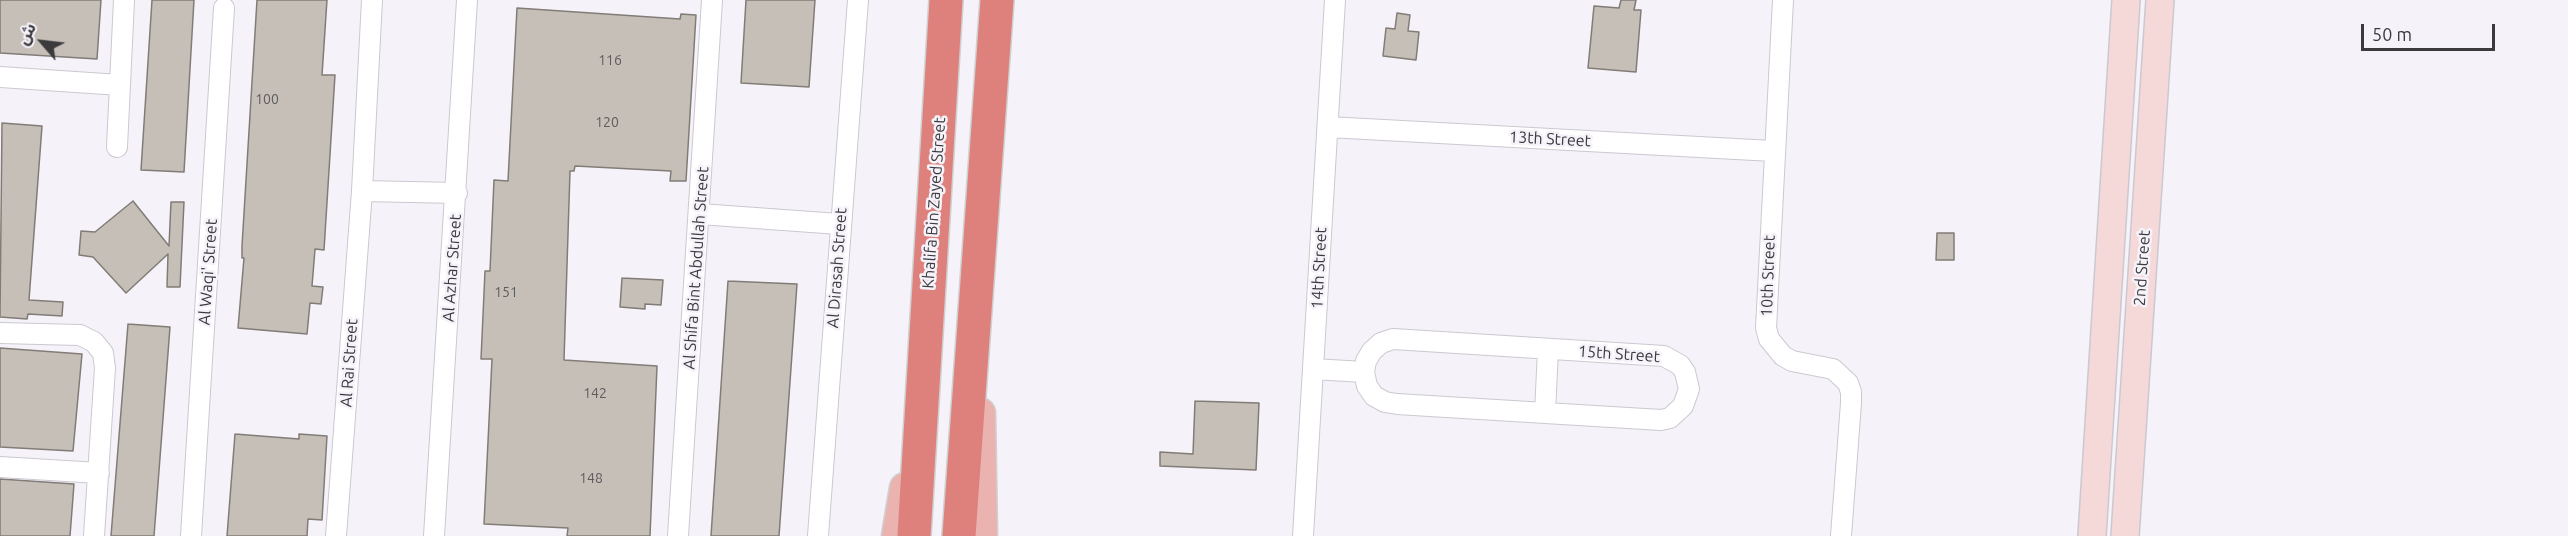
<!DOCTYPE html>
<meta charset="utf-8">
<style>
body{margin:0}
#map{position:relative;width:2568px;height:536px;overflow:hidden;background:#f6f2fa;font-family:Ubuntu,"Noto Sans Arabic",sans-serif}
canvas{display:block}
.north{position:absolute;left:12px;top:12px;width:60px;height:60px;-webkit-text-stroke:4px #f6f2fa;paint-order:stroke;rotate:298deg;font-size:16px;font-weight:700;line-height:24px;text-align:center;color:#3b3a3d}
.north::after{content:'';display:block;margin:auto;width:21px;height:27px;background:#3b3a3d;clip-path:polygon(50% 0,100% 100%,50% 72%,0 100%)}
.scale{position:absolute;left:2361px;top:24px;width:134px;height:27px;box-sizing:border-box;border:3px solid #3b3a3d;border-top:0;padding-left:8px;font-size:18px;line-height:21px;white-space:nowrap;color:#3b3a3d;-webkit-text-stroke:4px #f6f2fa;paint-order:stroke}
</style>
<div id="map">
<canvas width="2568" height="536"></canvas>
<div class="north">ش</div>
<div class="scale">50 m</div>
</div>
<script>
const context = document.querySelector('canvas').getContext('2d');
context.lineJoin = 'round';
function fillPath(path, color) {
  context.fillStyle = color;
  context.fill(path, 'evenodd');
}
function toPath(rows) {
  const path = new Path2D();
  for (const r of rows) {
    path.moveTo(r[0], r[1]);
    for (let i = 2; i < r.length; i += 2) path.lineTo(r[i], r[i + 1]);
  }
  return path;
}
function stroke(path, color, width, dash) {
  context.strokeStyle = color;
  context.lineWidth = width;
  context.lineCap = dash ? 'butt' : 'round';
  context.setLineDash(dash || []);
  context.stroke(path);
}
function write(font, color, halo, rows, align = 'center') {
  context.font = font + ' Ubuntu,sans-serif';
  context.lineWidth = 5;
  context.setLineDash([]);
  context.textBaseline = 'middle';
  context.strokeStyle = halo;
  context.fillStyle = color;
  for (const [text, x, y, turn = 0] of rows) {
    context.save();
    context.translate(x, y);
    context.rotate((+turn || 0) * Math.PI / 180);
    context.textAlign = isNaN(turn) ? turn : align;
    if (halo) context.strokeText(text, 0, 0);
    context.fillText(text, 0, 0);
    context.restore();
  }
}
const building = toPath([
 [0,0,101,0,97,59,0,53,0,0],
 [152,0,194,0,184,172,141,170,152,0],
 [257,0,327,0,322,75,335,75,324,250,315,249,312,286,323,287,321,304,310,303,307,334,238,328,244,258,242,258,242,246,257,0],
 [746,0,815,0,809,87,741,83,746,0],
 [1621,0,1636,0,1634,10,1641,10,1636,72,1588,68,1594,6,1619,8,1621,0],
 [517,8,680,19,681,14,696,15,686,181,670,181,671,171,575,166,574,171,570,171,564,360,657,366,650,536,567,536,568,528,484,524,492,359,481,359,485,271,490,271,494,180,508,181,517,8],
 [1397,13,1410,15,1408,31,1419,32,1416,60,1383,56,1386,28,1395,29,1397,13],
 [2,123,42,126,29,300,63,302,62,316,28,314,27,319,0,317,2,123],
 [133,201,169,246,171,202,184,202,180,287,167,287,168,254,126,293,93,257,79,255,81,231,95,232,133,201],
 [1937,233,1954,233,1954,260,1936,260,1937,233],
 [622,278,663,280,661,305,645,304,645,309,620,307,622,278],
 [728,281,797,284,779,536,711,536,728,281],
 [128,324,170,327,154,536,111,536,128,324],
 [0,348,82,354,73,451,0,447,0,348],
 [1195,401,1259,403,1256,470,1160,466,1160,452,1193,454,1195,401],
 [235,434,299,439,299,434,327,436,322,520,308,519,307,536,227,536,235,434],
 [0,479,74,484,70,536,0,536,0,479]
]);
const street = toPath([
 [1783,0,1766,328,1769,339,1783,356,1792,361,1833,369,1848,383,1851,392,1851,403,1841,536],
 [0,77,120,85],
 [1328,127,1773,151],
 [117,147,124,0],
 [362,191,457,193],
 [700,214,839,224],
 [0,333,80,335,94,342,103,353,105,368,94,536],
 [1393,339,1664,356,1680,365,1685,372,1689,389,1683,406,1670,418,1661,420,1397,404,1385,402,1374,396,1367,386,1364,372,1366,361,1372,351,1381,343,1393,339],
 [1313,369,1364,372],
 [1545,413,1548,349],
 [0,467,99,473],
 [191,536,224,8],
 [336,536,362,191,372,0],
 [434,536,467,0],
 [678,536,712,0],
 [818,536,858,0],
 [1303,536,1335,0]
]);
const secondary = toPath([
 [2092,536,2126,0],
 [2125,536,2160,0]
]);
const primary = toPath([
 [980,413,982,536],
 [897,536,905,488]
]);
const highway = toPath([
 [914,536,946,0],
 [959,536,997,0]
]);
const numberNames = [
 ["116",610,60],
 ["100",267,99],
 ["120",607,122],
 ["151",506,292],
 ["142",595,393],
 ["148",591,478]
];
const streetNames = [
 ["13th Street",1550,139,3],
 ["Khalifa Bin Zayed Street",934,203,-86],
 ["Al Azhar Street",452,268,-86],
 ["Al Shifa Bint Abdullah Street",696,268,-86],
 ["Al Dirasah Street",837,268,-86],
 ["14th Street",1319,268,-87],
 ["2nd Street",2142,268,-86],
 ["Al Waqi' Street",208,272,-86],
 ["10th Street",1768,276,-88],
 ["15th Street",1619,354,4],
 ["Al Rai Street",349,363,-86]
];
fillPath(building, '#c5bfb8');
stroke(building, '#827c76', 1.5);
stroke(street, '#ccc8d0', 22);
stroke(secondary, '#ccc8d0', 30);
stroke(primary, '#d0d0d0', 33);
stroke(highway, '#d0d0d0', 36);
stroke(street, '#fff', 20);
stroke(secondary, '#f5d9d8', 27);
stroke(primary, '#ebb3b0', 30);
stroke(highway, '#de817c', 33);
write('14px', '#5e5b5c', null, numberNames);
write('16px', '#3b3a3d', '#f6f2fa', streetNames);
</script>
